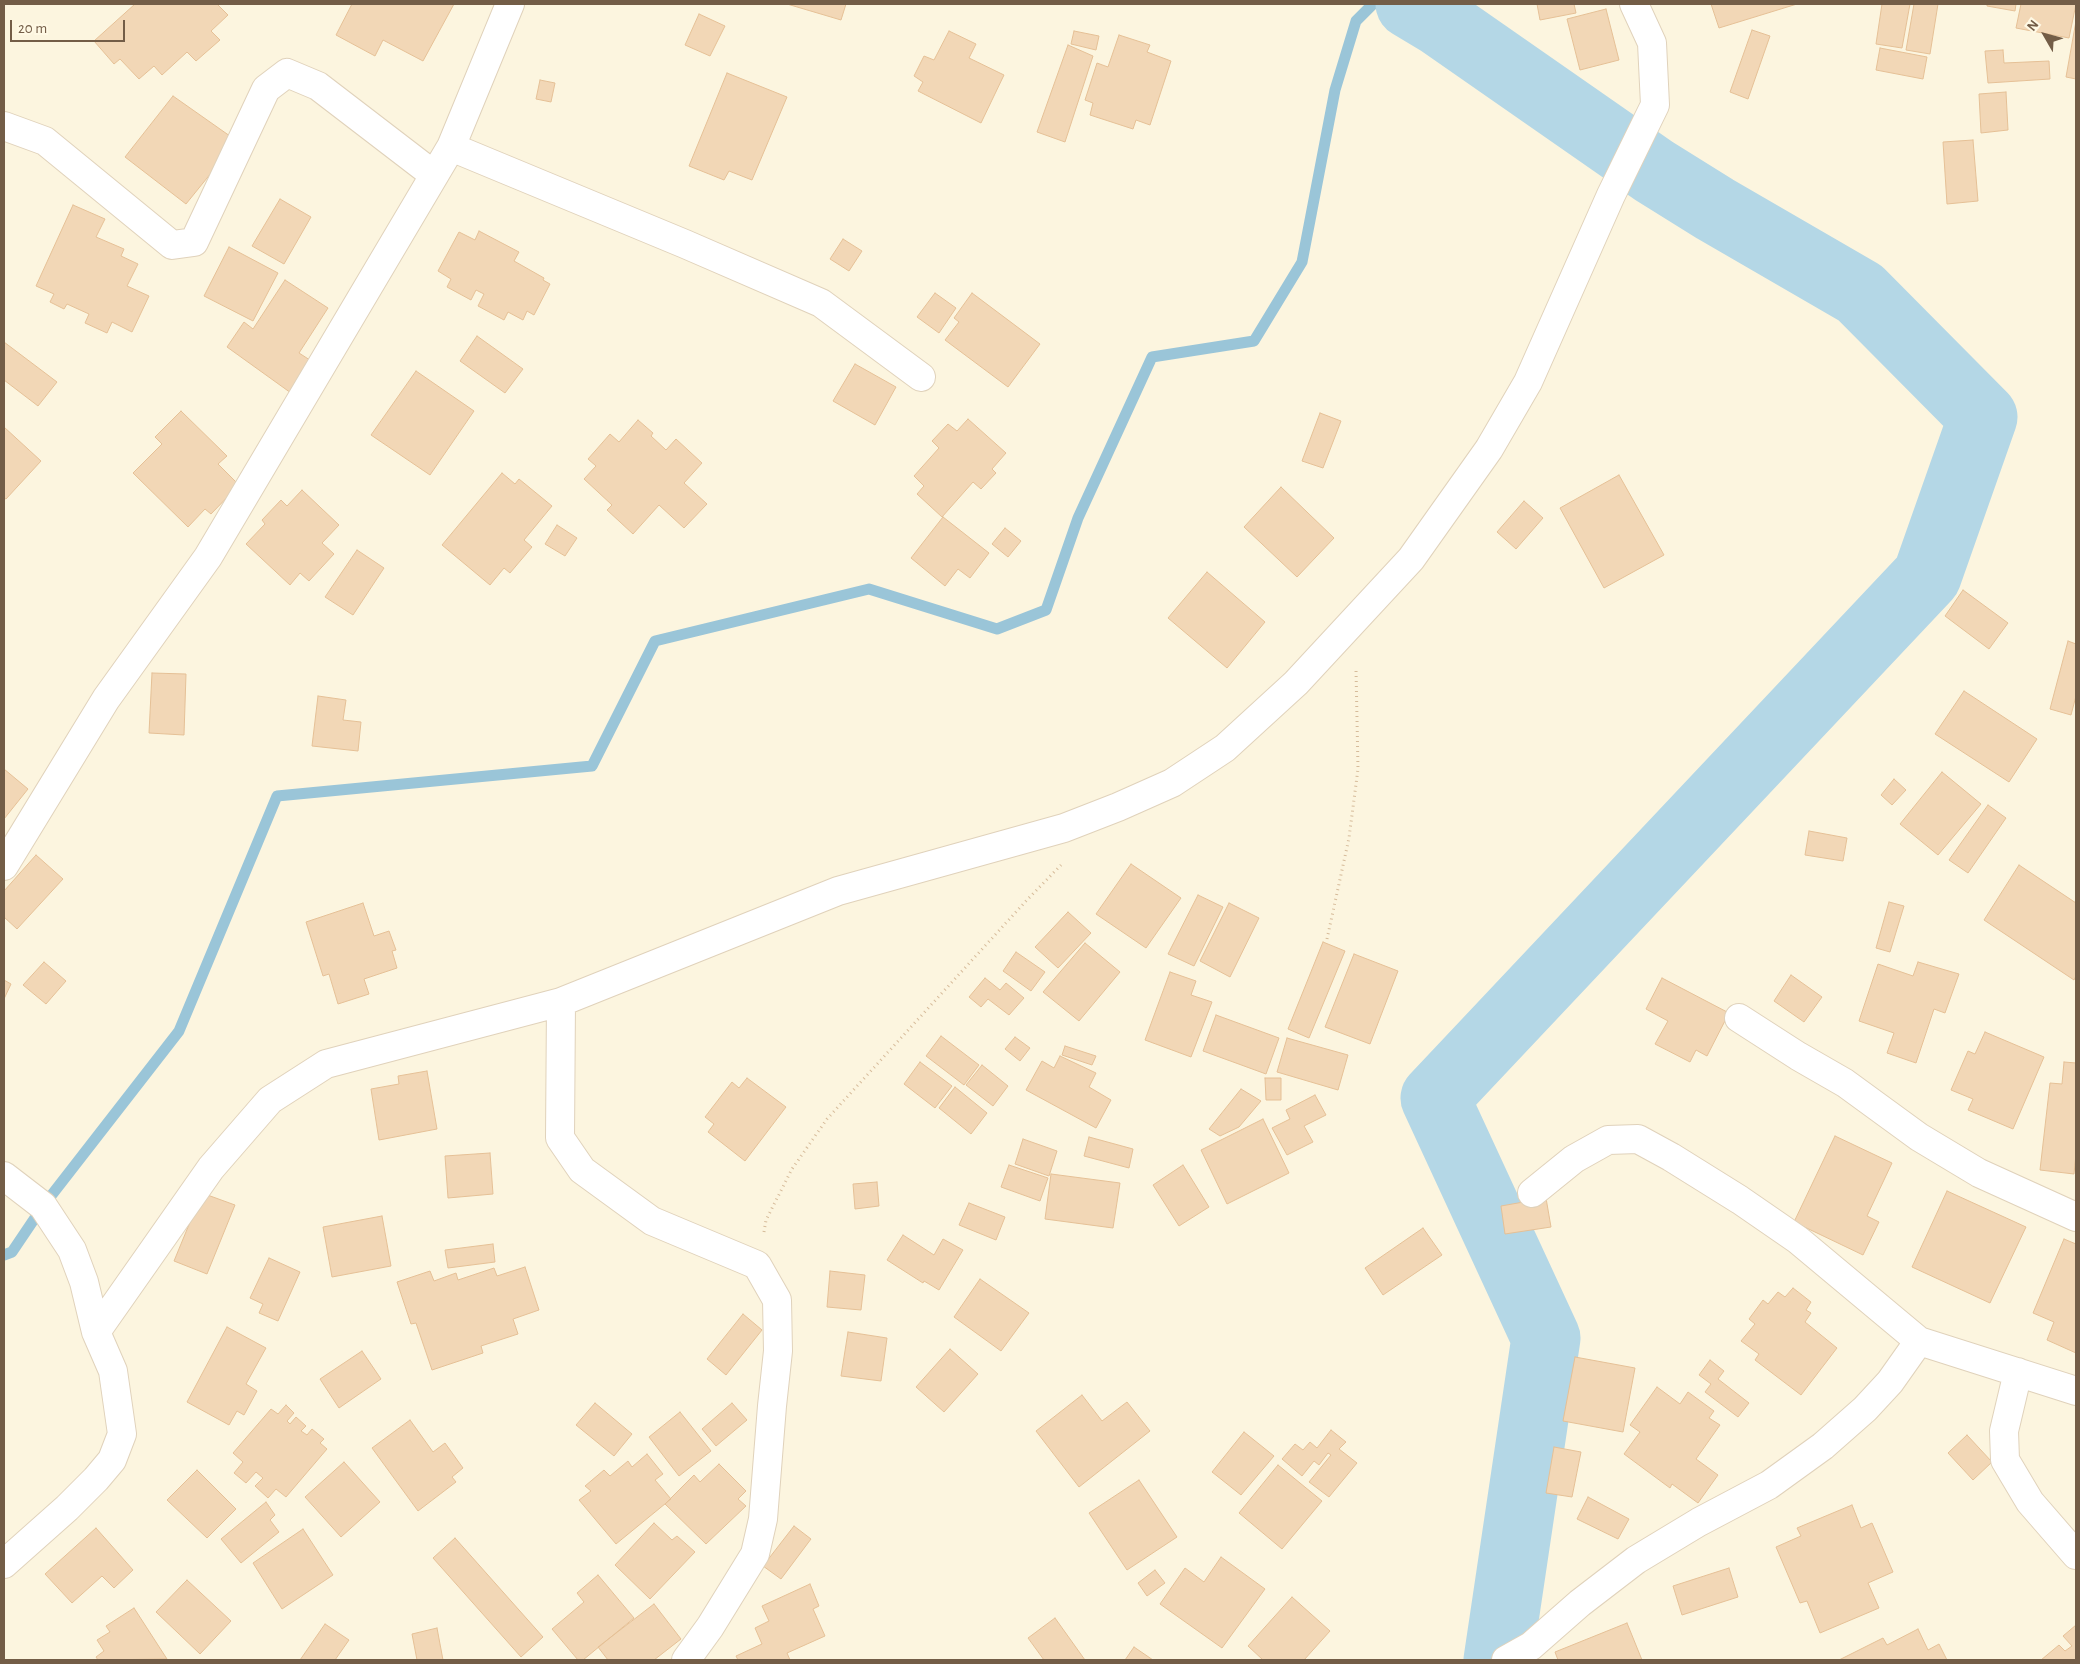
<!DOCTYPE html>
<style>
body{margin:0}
#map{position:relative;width:2080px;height:1664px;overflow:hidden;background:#fcf5df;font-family:"Alegreya Sans",sans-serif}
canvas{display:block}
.frame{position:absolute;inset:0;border:5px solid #735d47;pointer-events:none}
.north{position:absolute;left:2020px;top:10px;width:50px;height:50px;-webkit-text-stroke:4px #fff9e5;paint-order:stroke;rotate:308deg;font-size:14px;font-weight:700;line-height:20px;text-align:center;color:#735d47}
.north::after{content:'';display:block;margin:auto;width:18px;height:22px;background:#735d47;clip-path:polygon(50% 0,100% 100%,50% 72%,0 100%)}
.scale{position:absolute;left:10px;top:20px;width:115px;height:22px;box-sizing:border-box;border:2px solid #735d47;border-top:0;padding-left:6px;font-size:15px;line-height:18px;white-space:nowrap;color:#735d47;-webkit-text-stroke:4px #fff9e5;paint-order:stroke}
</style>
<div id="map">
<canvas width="2080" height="1664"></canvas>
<div class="frame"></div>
<div class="north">N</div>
<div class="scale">20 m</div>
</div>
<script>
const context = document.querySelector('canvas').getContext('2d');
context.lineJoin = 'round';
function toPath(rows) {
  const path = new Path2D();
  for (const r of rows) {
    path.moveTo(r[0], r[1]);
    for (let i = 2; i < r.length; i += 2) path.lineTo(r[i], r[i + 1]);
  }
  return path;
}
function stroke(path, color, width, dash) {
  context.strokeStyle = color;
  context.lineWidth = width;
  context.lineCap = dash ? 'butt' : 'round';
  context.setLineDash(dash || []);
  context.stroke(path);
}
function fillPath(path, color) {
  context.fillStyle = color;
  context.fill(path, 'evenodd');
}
const stream = toPath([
 [4,1255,12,1252,43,1206,179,1031,277,796,592,766,655,641,869,589,997,629,1046,610,1078,518,1152,357,1254,341,1302,262,1335,90,1356,21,1373,4]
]);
const river = toPath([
 [1410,4,1440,22,1654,171,1715,209,1860,293,1983,417,1927,576,1435,1098,1546,1338,1498,1660]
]);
const building = toPath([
 [135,4,217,4,228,15,211,31,220,40,196,61,187,52,162,75,154,66,139,79,120,59,114,64,94,41,135,4],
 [352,4,454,4,423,61,383,40,375,56,336,35,352,4],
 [787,4,846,4,841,20,787,4],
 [1537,4,1574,4,1576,13,1540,20,1537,4],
 [1711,4,1797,4,1719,28,1711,4],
 [1882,4,1910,4,1902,48,1876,44,1882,4],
 [1914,4,1938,4,1930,54,1906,50,1914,4],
 [1987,4,2016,4,2015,11,1987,6,1987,4],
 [2021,4,2076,4,2069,38,2016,28,2021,4],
 [1606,9,1619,60,1580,70,1567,19,1606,9],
 [699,14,725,26,710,56,685,45,699,14],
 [2076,21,2076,79,2066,77,2076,21],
 [1752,30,1770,36,1748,99,1730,92,1752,30],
 [949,31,976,44,969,58,1004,75,981,123,918,91,923,82,914,76,924,56,934,60,949,31],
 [1074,31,1099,36,1096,50,1071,44,1074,31],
 [1119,35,1150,45,1147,52,1171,61,1150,125,1136,120,1133,129,1090,115,1093,103,1085,100,1097,63,1108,67,1119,35],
 [1068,45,1093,56,1065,142,1037,132,1068,45],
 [1880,48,1927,57,1923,79,1876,70,1880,48],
 [2003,50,2004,63,2049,61,2050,79,1988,83,1985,51,2003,50],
 [727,73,787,97,752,180,729,171,724,180,689,166,727,73],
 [540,80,555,83,551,102,536,99,540,80],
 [2006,92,2008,130,1981,133,1979,94,2006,92],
 [173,96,237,141,186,204,125,157,173,96],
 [1973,140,1978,201,1947,204,1943,142,1973,140],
 [280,199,311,217,284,264,252,246,280,199],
 [73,205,105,219,96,237,124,249,121,256,138,264,127,286,149,296,132,332,112,322,107,333,85,323,89,314,67,304,64,309,50,302,54,294,36,286,73,205],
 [479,231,519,252,514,261,544,278,543,280,550,284,534,315,527,311,523,320,508,312,504,320,478,306,484,294,476,290,471,300,447,287,451,279,438,271,459,232,475,240,479,231],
 [843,239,862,251,849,271,830,259,843,239],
 [229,247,278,273,253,321,204,296,229,247],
 [285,280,328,308,299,353,313,362,291,393,227,347,244,322,253,329,285,280],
 [935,293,956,308,939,333,917,317,935,293],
 [972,293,1040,344,1008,387,945,340,959,322,954,318,972,293],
 [477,336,523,369,505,393,460,361,477,336],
 [4,342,57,382,38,406,4,380,4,342],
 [855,364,896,387,875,425,833,401,855,364],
 [416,371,474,411,430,475,371,435,416,371],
 [181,411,227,456,218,464,239,485,211,514,205,509,188,527,133,473,162,444,155,437,181,411],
 [1320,413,1341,421,1323,468,1302,461,1320,413],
 [968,419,1006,453,992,469,996,473,981,489,973,482,942,517,917,494,924,486,914,476,939,448,932,441,948,424,957,431,968,419],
 [638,420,653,433,651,436,666,450,676,439,702,463,684,483,707,504,684,528,659,505,633,534,607,510,612,505,584,479,596,466,588,459,610,434,619,442,638,420],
 [4,427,41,461,6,499,4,498,4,427],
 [502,473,515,484,519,479,552,506,524,540,532,547,510,573,504,568,490,585,442,545,502,473],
 [1619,475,1664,555,1604,588,1560,508,1619,475],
 [1281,487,1334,538,1297,577,1244,527,1281,487],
 [302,490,339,525,322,543,334,554,309,581,300,573,290,585,246,544,265,524,262,520,281,500,287,506,302,490],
 [1524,501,1543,518,1516,549,1497,532,1524,501],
 [943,517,989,553,970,578,958,569,945,586,911,558,943,517],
 [557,525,577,538,565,556,545,544,557,525],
 [1005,528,1021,541,1008,557,992,544,1005,528],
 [357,550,384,568,353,615,325,597,357,550],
 [1207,572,1265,622,1227,668,1168,618,1207,572],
 [1963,590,2008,623,1989,649,1945,616,1963,590],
 [2068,641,2076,644,2076,696,2071,715,2050,709,2068,641],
 [152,673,186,674,184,735,149,733,152,673],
 [1964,691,2037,739,2009,782,1935,734,1964,691],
 [318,696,346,700,343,720,361,722,358,751,312,746,318,696],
 [4,769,28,789,4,819,4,769],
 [1942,772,1981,804,1938,855,1900,824,1942,772],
 [1894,779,1906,790,1892,805,1881,795,1894,779],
 [1988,805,2006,818,1968,873,1949,860,1988,805],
 [1809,831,1847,838,1843,861,1805,855,1809,831],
 [36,855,63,879,17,929,4,917,4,891,36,855],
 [1131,864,1181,898,1146,948,1096,914,1131,864],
 [2019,865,2076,903,2076,976,2074,980,1984,920,2019,865],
 [1198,895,1223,907,1194,966,1168,954,1198,895],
 [1889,902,1904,906,1890,952,1876,948,1889,902],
 [363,903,374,936,389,931,396,950,392,951,397,968,364,979,369,994,338,1004,329,974,323,976,306,922,363,903],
 [1229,903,1259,918,1230,977,1200,961,1229,903],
 [1068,912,1091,933,1058,968,1035,947,1068,912],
 [1323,942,1345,951,1309,1038,1288,1029,1323,942],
 [1085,943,1120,972,1079,1021,1043,992,1085,943],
 [1016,952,1045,972,1031,991,1003,971,1016,952],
 [1354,954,1398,971,1370,1044,1325,1027,1354,954],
 [44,962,66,981,46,1004,23,985,44,962],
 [1918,962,1959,974,1945,1013,1934,1009,1916,1063,1887,1053,1894,1033,1859,1021,1878,964,1913,976,1918,962],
 [1170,972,1196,981,1191,995,1212,1002,1191,1057,1145,1040,1170,972],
 [1791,975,1822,997,1804,1022,1774,1001,1791,975],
 [985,978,1000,990,1006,983,1024,998,1009,1015,988,999,981,1007,969,997,985,978],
 [1662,978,1729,1013,1707,1056,1696,1050,1690,1062,1655,1044,1668,1021,1646,1009,1662,978],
 [4,980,11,984,4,999,4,980],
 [1216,1015,1279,1038,1266,1074,1203,1051,1216,1015],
 [1985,1032,2044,1057,2013,1129,1968,1110,1973,1099,1951,1090,1968,1051,1975,1054,1985,1032],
 [941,1036,979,1065,964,1085,926,1056,941,1036],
 [1015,1037,1030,1048,1020,1061,1005,1049,1015,1037],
 [1287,1038,1348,1055,1338,1090,1277,1072,1287,1038],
 [1065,1046,1096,1056,1092,1065,1062,1055,1065,1046],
 [1060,1056,1096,1073,1089,1087,1111,1100,1096,1128,1026,1090,1042,1061,1054,1068,1060,1056],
 [920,1062,952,1086,935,1108,904,1084,920,1062],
 [2064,1062,2076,1063,2076,1154,2074,1174,2040,1170,2050,1083,2062,1084,2064,1062],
 [982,1065,1008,1086,993,1106,966,1085,982,1065],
 [427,1071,437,1129,379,1140,371,1089,399,1084,398,1076,427,1071],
 [747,1078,786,1107,745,1161,708,1132,714,1124,705,1117,732,1082,739,1088,747,1078],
 [1265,1078,1281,1078,1281,1100,1266,1100,1265,1078],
 [955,1087,987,1113,971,1134,939,1108,955,1087],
 [1241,1089,1261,1101,1239,1127,1220,1136,1209,1129,1241,1089],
 [1315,1095,1326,1115,1304,1126,1313,1142,1287,1155,1272,1128,1290,1119,1286,1110,1315,1095],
 [1263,1119,1289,1173,1227,1204,1201,1150,1263,1119],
 [1835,1136,1892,1163,1867,1216,1879,1222,1863,1255,1794,1222,1835,1136],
 [1089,1137,1133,1149,1129,1168,1084,1156,1089,1137],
 [1023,1139,1057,1151,1049,1176,1015,1164,1023,1139],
 [490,1153,493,1194,448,1198,445,1156,490,1153],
 [1009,1165,1048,1178,1040,1201,1001,1187,1009,1165],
 [1183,1165,1209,1207,1179,1226,1153,1185,1183,1165],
 [1051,1174,1120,1183,1113,1228,1045,1219,1051,1174],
 [877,1182,879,1206,855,1209,853,1184,877,1182],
 [1947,1191,2026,1227,1990,1303,1912,1267,1947,1191],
 [202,1193,235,1205,207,1274,174,1261,202,1193],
 [1546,1198,1551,1227,1505,1234,1501,1206,1546,1198],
 [969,1203,1005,1217,996,1240,959,1225,969,1203],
 [382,1216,391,1266,332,1277,323,1227,382,1216],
 [1423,1228,1442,1255,1383,1295,1365,1268,1423,1228],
 [903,1235,934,1255,943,1239,963,1250,939,1290,924,1281,923,1283,887,1260,903,1235],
 [2064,1239,2076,1244,2076,1353,2047,1340,2054,1322,2033,1313,2064,1239],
 [493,1244,495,1262,448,1268,445,1250,493,1244],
 [269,1258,300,1272,278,1321,259,1313,263,1304,250,1298,269,1258],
 [525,1267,539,1310,513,1319,518,1334,481,1346,483,1353,432,1370,416,1323,411,1324,397,1282,430,1271,434,1281,456,1273,458,1280,494,1268,497,1276,525,1267],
 [830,1271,865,1275,861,1310,827,1307,830,1271],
 [980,1279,1029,1313,1001,1351,954,1317,980,1279],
 [1793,1288,1811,1302,1806,1310,1811,1313,1805,1322,1837,1348,1801,1395,1755,1360,1759,1354,1741,1341,1755,1324,1749,1319,1763,1300,1768,1304,1778,1292,1785,1297,1793,1288],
 [743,1314,762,1330,726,1375,707,1359,743,1314],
 [227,1327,266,1348,246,1384,257,1391,244,1415,237,1411,229,1425,187,1402,227,1327],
 [848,1332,887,1338,881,1381,841,1376,848,1332],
 [950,1349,978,1374,944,1412,916,1387,950,1349],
 [362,1351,381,1379,339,1408,320,1379,362,1351],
 [1575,1357,1635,1368,1623,1432,1563,1421,1575,1357],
 [1710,1360,1724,1371,1718,1379,1749,1403,1738,1417,1705,1392,1711,1384,1699,1375,1710,1360],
 [1657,1387,1680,1404,1688,1392,1714,1411,1709,1418,1720,1425,1696,1459,1718,1475,1698,1503,1672,1484,1670,1488,1624,1454,1640,1432,1630,1425,1657,1387],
 [1082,1395,1102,1421,1127,1402,1150,1431,1079,1487,1036,1431,1082,1395],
 [595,1403,632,1434,614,1456,576,1425,595,1403],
 [732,1403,747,1420,716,1446,702,1429,732,1403],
 [286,1405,294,1413,287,1421,290,1424,296,1417,306,1426,301,1431,307,1435,312,1429,324,1439,320,1443,327,1449,286,1497,276,1489,268,1498,255,1486,263,1478,256,1472,246,1483,234,1473,243,1462,233,1453,271,1409,278,1414,286,1405],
 [680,1412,711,1451,679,1476,649,1437,680,1412],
 [410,1420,433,1452,445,1443,463,1468,452,1477,456,1482,418,1511,372,1448,410,1420],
 [1331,1430,1346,1442,1339,1449,1357,1463,1329,1497,1309,1482,1331,1455,1328,1453,1319,1465,1314,1461,1302,1476,1282,1459,1295,1444,1303,1450,1310,1442,1317,1448,1331,1430],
 [1244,1432,1274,1456,1241,1495,1212,1472,1244,1432],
 [1967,1435,1992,1462,1973,1480,1948,1453,1967,1435],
 [1554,1447,1581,1452,1572,1497,1546,1493,1554,1447],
 [647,1454,663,1474,655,1480,671,1499,616,1544,579,1500,591,1491,585,1486,604,1470,610,1476,628,1461,632,1467,647,1454],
 [344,1462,380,1502,341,1537,305,1497,344,1462],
 [719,1464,746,1491,738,1499,746,1506,706,1544,665,1504,694,1475,700,1482,719,1464],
 [1278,1465,1322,1501,1282,1549,1239,1513,1278,1465],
 [197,1470,236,1509,207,1538,167,1500,197,1470],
 [1139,1480,1177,1537,1127,1570,1089,1513,1139,1480],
 [1588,1497,1629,1519,1618,1539,1577,1519,1588,1497],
 [266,1502,275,1515,270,1520,279,1532,241,1563,221,1539,266,1502],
 [1852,1505,1861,1528,1872,1523,1893,1572,1868,1583,1879,1608,1820,1633,1807,1601,1800,1603,1776,1547,1801,1536,1797,1528,1852,1505],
 [654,1523,672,1540,677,1536,695,1552,650,1599,615,1565,654,1523],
 [794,1526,811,1539,781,1579,763,1566,794,1526],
 [96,1528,133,1570,114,1588,102,1576,72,1603,45,1574,96,1528],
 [303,1529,333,1575,282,1609,253,1563,303,1529],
 [455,1538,543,1637,521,1657,433,1558,455,1538],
 [1221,1557,1265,1589,1222,1648,1160,1604,1185,1568,1204,1582,1221,1557],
 [1729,1568,1738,1597,1682,1615,1673,1586,1729,1568],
 [1155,1570,1165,1583,1147,1596,1138,1583,1155,1570],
 [598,1575,634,1618,583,1660,578,1660,552,1629,584,1602,577,1593,598,1575],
 [187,1580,231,1621,200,1654,156,1612,187,1580],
 [810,1584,819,1606,813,1609,825,1636,787,1653,790,1660,738,1660,736,1656,762,1644,755,1628,769,1621,762,1606,810,1584],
 [1292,1597,1330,1631,1304,1660,1263,1660,1248,1646,1292,1597],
 [654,1604,681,1639,654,1660,608,1660,598,1647,654,1604],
 [134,1608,167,1659,98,1660,96,1657,104,1651,97,1640,110,1632,106,1626,134,1608],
 [1055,1618,1085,1660,1044,1660,1028,1638,1055,1618],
 [1627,1623,1642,1660,1558,1660,1555,1652,1627,1623],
 [325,1624,349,1640,335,1660,300,1660,325,1624],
 [2076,1625,2076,1660,2041,1660,2059,1645,2065,1651,2072,1646,2063,1636,2076,1625],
 [437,1628,443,1660,417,1660,412,1634,437,1628],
 [1918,1629,1928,1650,1939,1644,1947,1660,1839,1660,1883,1638,1887,1645,1918,1629],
 [1134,1647,1153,1660,1125,1660,1134,1647]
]);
const path = toPath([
 [1327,939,1349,838,1358,769,1356,669],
 [764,1232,766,1220,792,1169,827,1119,1026,901,1061,865]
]);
const minor = toPath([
 [4,126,45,141,172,245,194,242,266,89,287,73,318,86,434,175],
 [451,147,685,244,821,303,921,377],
 [4,866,106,699,208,557,451,147,510,4],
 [561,1002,560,1138,582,1170,652,1221,757,1265,777,1300,778,1351,772,1406,763,1519,755,1554,710,1627,686,1660],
 [1739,1018,1798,1056,1845,1083,1919,1137,1979,1173,2076,1217],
 [4,1176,43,1206,72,1250,84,1282,96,1332,113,1371,122,1434,112,1460,96,1479,67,1508,4,1564],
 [1532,1193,1574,1159,1608,1140,1638,1139,1671,1157,1740,1200,1798,1240,1919,1341,2076,1391],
 [96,1332,211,1168,270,1100,326,1064,561,1002,838,891,1064,828,1118,807,1172,783,1225,748,1296,683,1411,559,1489,449,1528,382,1611,195,1655,105,1652,43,1634,4],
 [2018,1372,2004,1431,2005,1460,2030,1502,2076,1555],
 [1506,1660,1531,1646,1580,1603,1636,1560,1699,1522,1769,1485,1823,1446,1865,1409,1890,1382,1919,1341]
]);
stroke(stream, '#9ac5d8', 11);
stroke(river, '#b4d7e6', 69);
fillPath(building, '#f2d7b6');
stroke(building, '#e5c096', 1);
stroke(minor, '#e0d2bb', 30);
stroke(path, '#d6bb9a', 3, [1, 4]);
stroke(minor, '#fff', 28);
</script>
